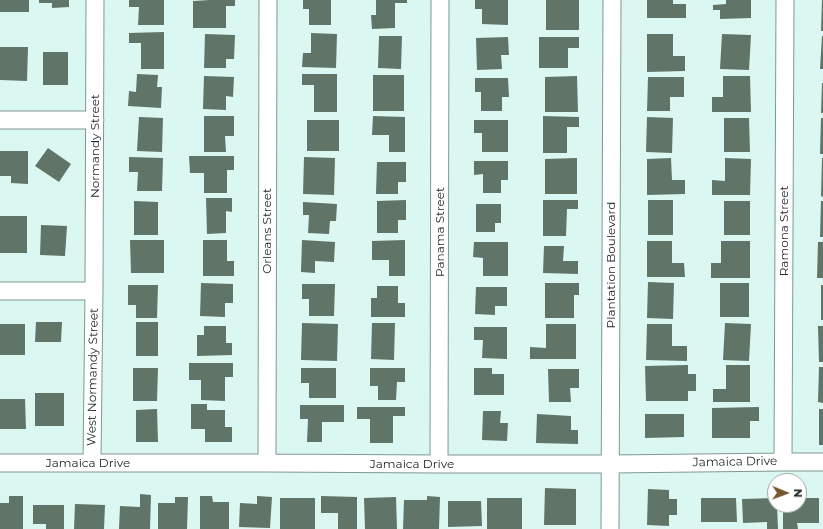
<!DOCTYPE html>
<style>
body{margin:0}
#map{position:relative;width:823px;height:529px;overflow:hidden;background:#dbf7f1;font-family:Montserrat,sans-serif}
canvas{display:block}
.north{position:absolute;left:767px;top:473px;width:40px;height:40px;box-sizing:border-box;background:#fff;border:1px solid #a6aaa9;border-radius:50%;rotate:91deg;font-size:11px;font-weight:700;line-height:16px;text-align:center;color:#212b29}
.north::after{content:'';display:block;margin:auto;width:14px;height:18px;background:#7a582f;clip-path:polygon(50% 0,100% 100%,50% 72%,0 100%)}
</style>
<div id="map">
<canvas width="823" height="529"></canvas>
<div class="north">N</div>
</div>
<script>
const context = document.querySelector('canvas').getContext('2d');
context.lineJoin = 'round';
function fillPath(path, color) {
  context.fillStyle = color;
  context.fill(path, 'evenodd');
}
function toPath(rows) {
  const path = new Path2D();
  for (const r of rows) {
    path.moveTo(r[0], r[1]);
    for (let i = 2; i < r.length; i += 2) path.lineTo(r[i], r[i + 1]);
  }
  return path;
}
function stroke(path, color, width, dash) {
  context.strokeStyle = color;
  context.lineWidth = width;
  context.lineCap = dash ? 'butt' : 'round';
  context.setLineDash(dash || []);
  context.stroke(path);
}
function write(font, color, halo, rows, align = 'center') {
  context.font = font + ' Montserrat,sans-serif';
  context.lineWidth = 4;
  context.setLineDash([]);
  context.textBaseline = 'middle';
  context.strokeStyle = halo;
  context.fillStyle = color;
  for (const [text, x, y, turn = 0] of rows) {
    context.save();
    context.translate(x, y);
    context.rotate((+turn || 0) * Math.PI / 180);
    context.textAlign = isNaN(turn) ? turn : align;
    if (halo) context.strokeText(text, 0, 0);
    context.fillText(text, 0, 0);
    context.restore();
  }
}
const building = toPath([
 [0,0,29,0,29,12,0,12],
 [39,0,69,0,69,7,52,8,52,3,39,3],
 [129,0,164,0,164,25,138,25,139,7,129,7],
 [210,0,235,0,235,6,226,6,226,28,193,28,193,1],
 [303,0,331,0,331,25,309,25,309,9,303,9],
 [376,0,407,0,407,3,395,3,395,28,372,29,371,15,376,15],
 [475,0,508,0,508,25,482,24,482,9,475,9],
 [546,0,579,0,579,30,546,30],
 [647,0,673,0,673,4,686,4,686,18,647,18],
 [726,0,751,0,751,18,720,19,720,10,713,10,713,5,726,4],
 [822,0,823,0,823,31,821,31],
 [164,32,164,69,141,69,141,43,129,43,129,33],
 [311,33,337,34,336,68,302,67,303,53,311,53],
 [205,34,235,35,234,59,226,59,226,68,204,68],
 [647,34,673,34,673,56,685,56,685,71,647,72],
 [722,34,751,35,749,70,720,69],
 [379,36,402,36,401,69,378,68],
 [822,36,823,36,823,69,820,69],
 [508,37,509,55,501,55,502,69,477,70,476,38],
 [539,37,579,37,579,48,568,48,568,68,539,68],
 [0,47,28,47,27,81,0,80],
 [43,52,68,52,68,85,43,85],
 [137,74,158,75,157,87,162,87,161,108,128,106,129,91,136,92],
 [302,74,337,74,337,112,314,112,314,85,302,85],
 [373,75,404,75,404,111,373,111],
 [204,76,234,77,233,97,226,96,226,110,203,109],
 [577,76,578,112,545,112,545,77],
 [723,76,750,76,751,112,712,112,712,97,723,97],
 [648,77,684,77,684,97,670,97,670,111,647,111],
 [475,78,508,78,509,97,502,97,502,111,481,111,481,92,475,92],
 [822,83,823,83,823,113,821,113],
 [204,116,234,116,234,136,225,136,226,152,204,152],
 [373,116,405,117,405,152,389,152,389,135,372,135],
 [543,116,579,117,579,127,567,127,567,153,543,153],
 [139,117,163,118,162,152,137,151],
 [647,117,673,118,672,153,646,152],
 [724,118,749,118,750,152,724,152],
 [821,118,823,118,823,154,820,154],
 [307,120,339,120,339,151,307,151],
 [474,120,508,120,508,152,482,152,482,133,474,133],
 [48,148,71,164,59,182,35,166],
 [0,151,28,151,28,184,11,183,11,176,0,176],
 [189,156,234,156,234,170,227,170,227,193,204,193,204,173,190,173],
 [129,157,163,158,162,191,137,191,138,172,129,172],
 [304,157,335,158,334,195,303,194],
 [577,158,577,194,545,194,545,159],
 [671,158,672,180,685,180,685,194,647,195,647,159],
 [725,158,751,159,750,195,712,195,712,180,725,181],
 [822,158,823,158,823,197,821,196],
 [474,161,508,161,508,180,501,180,501,193,483,193,483,174,474,175],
 [377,162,406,162,406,182,398,182,398,194,376,194],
 [206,198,232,198,232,212,226,211,226,233,207,234],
 [406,200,406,220,398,220,398,233,377,233,377,201],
 [543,200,578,200,578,209,567,209,566,236,543,236],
 [648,200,673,200,673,235,648,235],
 [134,201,158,202,158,235,134,235],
 [724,201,750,201,750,235,724,235],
 [821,201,823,201,823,237,820,237],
 [303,202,337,204,336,221,330,221,329,234,308,233,309,215,303,215],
 [476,204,501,204,501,223,495,223,495,232,476,232],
 [0,216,27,216,27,253,0,253],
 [41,225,67,226,65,256,40,255],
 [130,240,164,240,164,273,131,273],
 [203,240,227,240,227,261,234,261,234,276,203,276],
 [302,240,335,242,334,262,315,261,315,273,301,272],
 [405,240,405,276,389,276,389,260,372,260,372,241],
 [647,241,672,241,672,263,684,263,685,277,647,277],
 [721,241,750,241,750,278,711,278,711,263,721,263],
 [474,242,508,242,508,276,483,276,483,258,473,257],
 [818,242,823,242,823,278,817,278],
 [544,246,564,246,563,261,578,261,578,274,543,273],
 [648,282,674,283,673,319,647,318],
 [201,283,233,284,233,303,225,303,225,317,200,316],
 [545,283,579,283,579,295,574,295,574,318,545,318],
 [720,283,749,283,749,317,720,317],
 [302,284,335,284,334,316,309,316,309,299,302,299],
 [128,285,158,285,157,318,136,318,136,305,128,305],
 [821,285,823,285,823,320,821,320],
 [377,286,398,286,398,303,405,303,405,317,371,317,371,298,377,298],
 [476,287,507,287,507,306,495,306,495,315,475,314],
 [36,322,62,322,61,342,35,342],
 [136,322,158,322,158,356,136,356],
 [302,323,338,324,337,361,301,360],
 [372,323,395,323,394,360,371,359],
 [725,323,751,324,749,361,723,360],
 [0,324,25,324,25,355,0,355],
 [546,324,576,324,576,359,530,359,530,347,546,348],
 [647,324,672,324,672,346,687,346,687,361,646,360],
 [204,326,226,326,226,343,232,343,232,355,197,356,197,335,204,335],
 [818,326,823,326,823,362,819,362],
 [474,327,507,327,507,359,482,358,483,340,474,340],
 [189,363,233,363,233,377,225,377,225,401,201,400,201,380,189,380],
 [688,365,688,374,696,374,696,391,688,391,688,401,646,401,645,366],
 [726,365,750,365,750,402,713,402,713,389,726,389],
 [819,367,823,367,823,403,818,402],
 [133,368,158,368,157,401,133,401],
 [301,368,336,368,336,398,309,398,309,383,301,383],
 [370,368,405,368,405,382,397,382,396,400,378,400,378,386,370,386],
 [474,368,492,368,492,374,504,374,504,395,474,395],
 [548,369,579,369,579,388,570,388,571,402,549,402],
 [35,393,64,393,64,426,35,426],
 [0,399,25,399,26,429,0,429],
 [191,404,207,404,207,410,225,410,225,427,232,427,232,442,205,442,205,429,191,429],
 [300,405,344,405,344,422,322,422,322,442,307,442,308,419,300,419],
 [357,407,405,407,405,416,393,416,393,443,370,443,370,419,357,419],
 [759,407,759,421,750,421,750,438,712,438,712,408],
 [157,409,158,442,136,442,136,410],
 [819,409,823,409,823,445,819,445],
 [483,411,501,411,500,423,508,423,507,441,482,440],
 [537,414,571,416,571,430,578,430,578,444,536,443],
 [645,414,684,414,684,437,645,438],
 [545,488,576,489,576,525,544,525],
 [648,489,669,490,669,499,677,499,677,515,669,515,669,526,647,525],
 [140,494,151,495,150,529,119,529,120,506,140,507],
 [9,496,23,496,23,529,0,529,0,503,9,503],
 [200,496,212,496,213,502,229,502,229,529,200,529],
 [257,496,272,497,270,528,239,527,240,503,257,504],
 [321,496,357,497,357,529,338,529,338,513,321,513],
 [427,496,440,497,439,529,403,529,404,500,427,500],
 [175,497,188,497,187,529,158,529,158,503,175,503],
 [396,497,397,529,365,529,364,498],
 [280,498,315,498,315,529,280,529],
 [487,498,522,498,522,529,487,529],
 [701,498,736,498,737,522,701,522],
 [775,498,775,505,777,505,778,529,767,529,767,522,743,523,742,499],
 [799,498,819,498,819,523,797,523,798,529,783,529,783,505,799,505],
 [448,501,481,501,482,526,448,527],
 [75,504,105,505,104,529,74,529],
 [33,505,64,505,64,529,46,529,46,524,33,524]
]);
const minor = toPath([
 [0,120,95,120],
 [0,291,94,291],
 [783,462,785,0],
 [0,463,267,463,439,464,611,464,783,462,823,462],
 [92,463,94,291,95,0],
 [267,463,268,0],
 [439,464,440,0],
 [610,529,612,0]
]);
const streetNames = [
 ["Normandy Street",95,146,-90],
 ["Orleans Street",267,231,-90],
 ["Ramona Street",784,231,-90],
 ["Panama Street",440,232,-90],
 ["Plantation Boulevard",611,265,-90],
 ["West Normandy Street",93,377,-89],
 ["Jamaica Drive",735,462,-1],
 ["Jamaica Drive",88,463],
 ["Jamaica Drive",412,464]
];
fillPath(building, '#607468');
stroke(minor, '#7f9893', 19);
stroke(minor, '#fff', 17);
write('12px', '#212b29', '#fff', streetNames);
</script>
